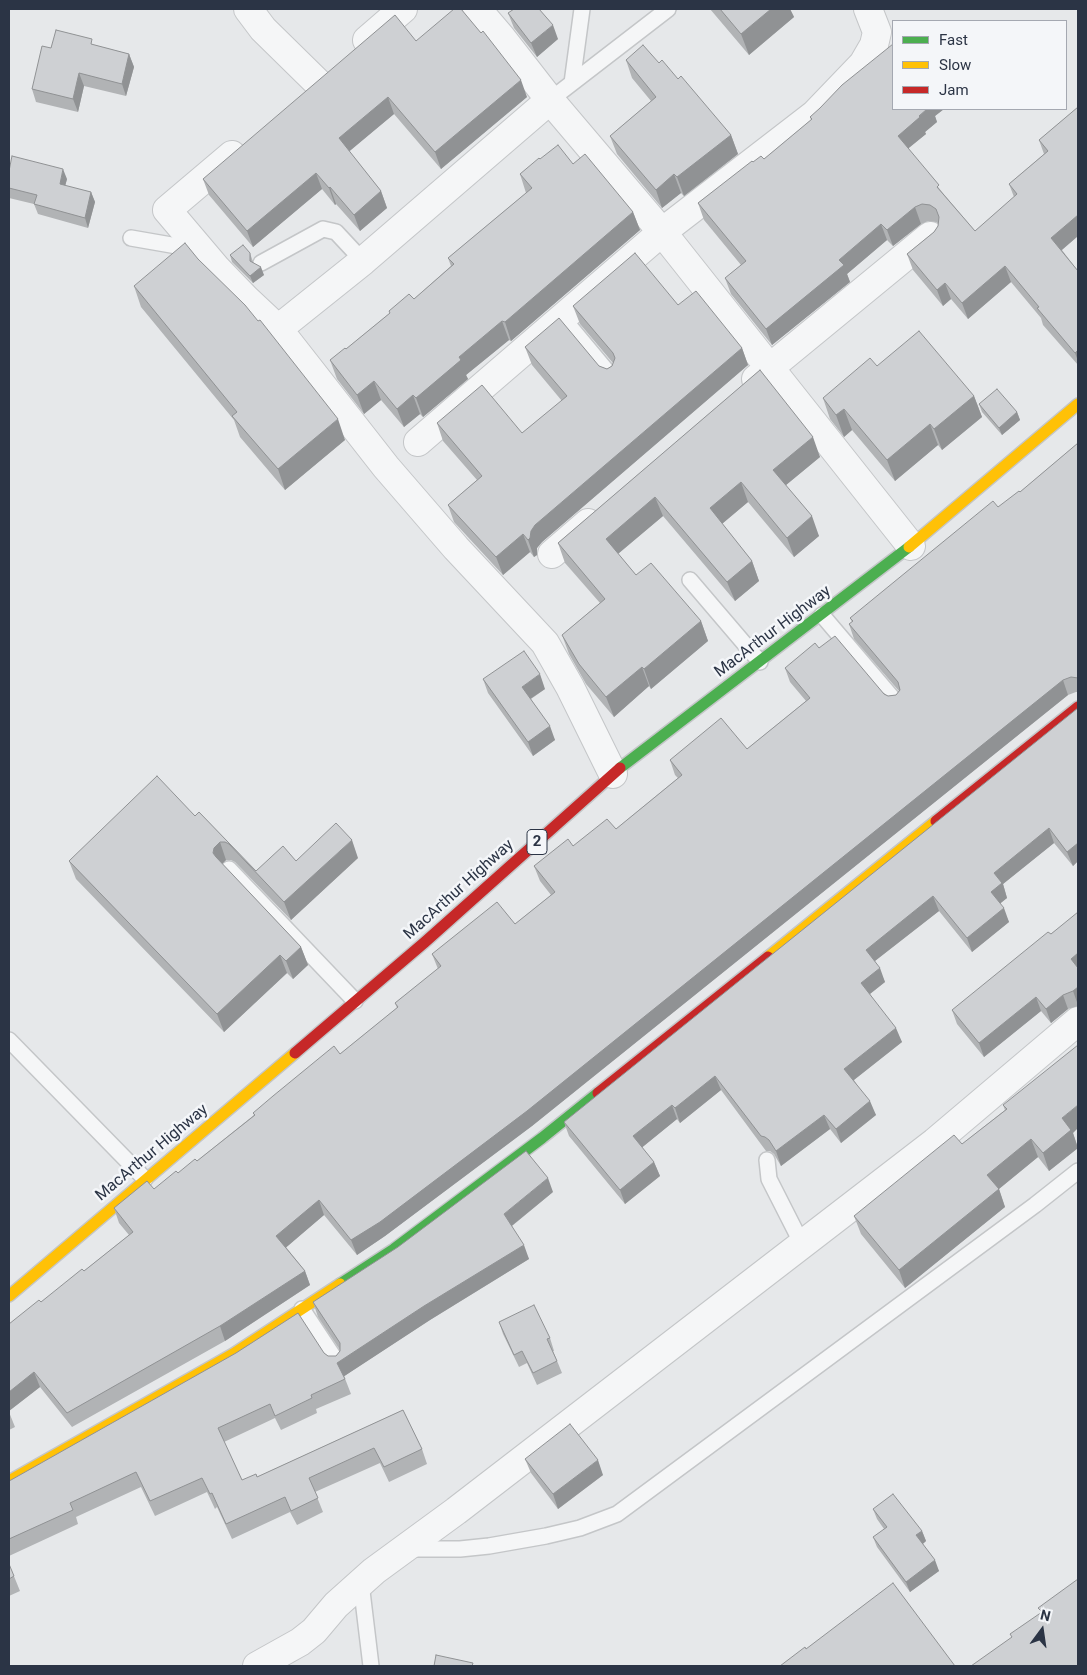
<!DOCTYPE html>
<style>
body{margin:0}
#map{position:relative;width:1087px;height:1675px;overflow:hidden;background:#e6e8ea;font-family:Roboto,sans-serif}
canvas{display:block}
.frame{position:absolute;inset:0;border:10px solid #2b3445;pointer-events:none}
.legend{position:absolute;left:892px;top:20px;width:175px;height:90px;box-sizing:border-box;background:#f4f6f9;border:1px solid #a4a8b1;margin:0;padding:6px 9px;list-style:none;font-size:15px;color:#2b3445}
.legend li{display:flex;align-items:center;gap:10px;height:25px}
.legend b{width:25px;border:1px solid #a4a8b1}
.north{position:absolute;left:1017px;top:1605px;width:50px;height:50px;-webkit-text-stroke:4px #f4f6f9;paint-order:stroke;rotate:14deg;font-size:14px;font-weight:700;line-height:20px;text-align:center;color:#2b3445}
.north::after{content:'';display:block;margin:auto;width:18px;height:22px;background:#2b3445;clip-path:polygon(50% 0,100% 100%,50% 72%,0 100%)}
</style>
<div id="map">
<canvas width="1087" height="1675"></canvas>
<div class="frame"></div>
<ul class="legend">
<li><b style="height:6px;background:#4caf50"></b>Fast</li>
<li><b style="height:6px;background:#ffc107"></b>Slow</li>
<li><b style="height:6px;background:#c62828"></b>Jam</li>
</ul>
<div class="north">N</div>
</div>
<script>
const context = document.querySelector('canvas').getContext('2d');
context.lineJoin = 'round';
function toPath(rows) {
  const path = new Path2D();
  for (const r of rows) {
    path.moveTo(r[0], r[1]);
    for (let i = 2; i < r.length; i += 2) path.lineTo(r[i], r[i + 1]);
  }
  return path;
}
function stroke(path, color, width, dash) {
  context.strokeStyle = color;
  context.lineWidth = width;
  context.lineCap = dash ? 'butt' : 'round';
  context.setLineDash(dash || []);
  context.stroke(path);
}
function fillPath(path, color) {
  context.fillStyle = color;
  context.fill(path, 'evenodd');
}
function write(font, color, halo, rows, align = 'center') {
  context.font = font + ' Roboto,sans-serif';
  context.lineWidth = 5;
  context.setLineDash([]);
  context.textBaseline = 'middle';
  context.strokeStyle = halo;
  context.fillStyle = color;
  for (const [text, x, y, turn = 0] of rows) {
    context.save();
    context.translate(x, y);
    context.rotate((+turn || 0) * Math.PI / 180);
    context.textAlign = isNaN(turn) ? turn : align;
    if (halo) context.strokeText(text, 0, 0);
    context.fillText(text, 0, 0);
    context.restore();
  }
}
const lane = toPath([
 [572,83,582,9],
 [550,100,668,9],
 [131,238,200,250],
 [261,263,323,229,336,232,363,261],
 [562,317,612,377],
 [690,580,760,662],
 [822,615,896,702],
 [229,869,355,1001],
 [9,1040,145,1179],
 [767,1160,769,1179,802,1244],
 [302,1309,337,1362],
 [408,1549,460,1549,489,1546,546,1536,580,1528,617,1514,1035,1205,1078,1171],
 [361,1583,371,1666]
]);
const street = toPath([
 [248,9,263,29,318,83],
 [477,9,501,37,550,100,662,232,911,546],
 [367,40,403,9],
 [232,155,167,210,217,269,246,299,278,329,363,261,550,100],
 [278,329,386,467,456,548,545,643,570,687,613,774],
 [756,379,930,236],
 [418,442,662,232,815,114,863,64,874,45,877,32,868,9],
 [552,554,588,523],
 [257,1666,300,1642,314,1631,336,1605,374,1571,456,1511,935,1142,1078,1021]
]);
const fast = toPath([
 [620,768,909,547],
 [340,1284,394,1249,542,1138,598,1093]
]);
const slow = toPath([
 [909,547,1078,404],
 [768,957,936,821],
 [9,1296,295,1053],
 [9,1481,233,1354,340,1284]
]);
const jam = toPath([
 [936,821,1078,707],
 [295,1053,425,942,620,768],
 [598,1093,768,957]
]);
const wall = toPath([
 [710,9,790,9,794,17,749,55],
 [508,13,558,39,537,57,514,28],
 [416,41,527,97,441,169,394,114,349,151,381,191,387,208,360,231,336,204,335,205,322,189,253,247,209,195,203,179],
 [94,45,129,54,134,67,126,96,84,86,78,112,36,102,32,89,51,48],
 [626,60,659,63,678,79,731,135,738,154,684,196,681,193,662,208,617,154,610,136,651,101,632,78],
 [1078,107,1078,236,1062,250,1078,271,1078,365,1043,325,1041,318,1011,282,968,319,951,299,943,306,913,270,907,254,934,232,938,226,939,224,936,222,928,221,921,224,893,246,887,240,847,274,850,282,772,345,731,294,725,278,741,265,704,220,698,203,753,162,764,159,811,120,810,117,893,109,944,109,935,116,937,122,925,132,926,134,908,148,942,192,975,231,1014,197,1009,184,1044,154,1039,140],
 [540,159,573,164,633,212,640,230,511,341,509,340,466,375,468,379,423,417,420,414,404,427,381,400,364,414,337,379,330,360,346,349,390,313,389,311,414,299,451,266,448,258,526,193,520,174],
 [9,171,67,179,65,186,91,192,95,202,88,228,38,214,34,204,9,198],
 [250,253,253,262,264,275,253,283,232,262,230,255],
 [134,286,345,440,285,490,240,437,234,420,141,307],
 [678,305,742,348,748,365,542,542,537,548,537,555,534,557,530,552,503,575,454,522,448,505,477,480,443,441,437,423,522,433,562,401,532,365,525,347,599,366,607,369,612,366,613,363,580,324,573,306],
 [877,366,974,396,982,417,942,450,938,445,895,481,852,430,844,437,830,419,823,398],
 [760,370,820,457,786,485,819,536,794,557,748,502,722,524,752,561,759,581,735,601,663,516,618,554,636,575,701,621,708,641,651,689,649,686,614,717,586,684,569,654,562,635,600,603,565,563,558,543],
 [979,404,1017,412,1020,420,1002,435,982,412],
 [1078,443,1078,692,1076,692,1068,695,532,1126,385,1236,357,1255,324,1215,286,1247,305,1271,310,1285,225,1341,72,1427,40,1387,9,1411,9,1324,41,1302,84,1271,129,1235,119,1223,114,1208,154,1189,197,1161,254,1115,253,1113,340,1054,397,1008,395,1003,438,969,432,954,515,924,551,895,540,881,534,866,573,846,616,829,678,778,675,775,670,760,747,749,806,701,790,682,785,668,819,648,888,696,896,695,899,691,854,639,849,624,852,622,850,618,998,507,1020,492],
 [483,679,545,689,531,699,555,740,533,756,488,693],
 [1078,708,1078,861,1073,866,1054,843,1003,884,1007,898,1000,903,1009,922,972,952,939,911,875,961,885,982,870,994,902,1042,854,1080,876,1115,841,1143,830,1129,781,1166,774,1154,770,1151,766,1151,721,1090,680,1123,677,1119,642,1147,654,1162,660,1176,625,1204,569,1136,564,1122],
 [199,812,256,871,296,861,358,858,291,920,235,862,231,860,226,860,222,864,301,947,308,965,293,979,287,973,224,1032,76,879,69,861,195,816],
 [1078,913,1078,1006,1068,1009,1051,1023,1041,1011,984,1057,957,1024,952,1010],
 [1003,1105,1073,1133,1078,1148,1049,1171,1038,1157,999,1189,1005,1207,905,1288,861,1234,854,1216,962,1144,1005,1110],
 [553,1192,512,1226,529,1259,430,1320,344,1376,351,1394,316,1409,317,1413,281,1430,275,1418,224,1442,242,1480,257,1477,403,1410,422,1449,427,1464,389,1482,380,1463,315,1492,323,1512,297,1525,290,1512,232,1539,217,1507,215,1509,207,1492,155,1516,141,1487,76,1517,78,1524,9,1556,9,1481,324,1353,328,1356,336,1356,340,1351,340,1350,318,1317,313,1302],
 [499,1322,550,1338,554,1351,553,1351,562,1373,537,1385,527,1363,519,1367,503,1334],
 [9,1412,15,1427,9,1430],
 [525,1459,603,1475,558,1509,531,1473],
 [873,1509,922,1531,926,1541,923,1544,939,1571,910,1592,877,1547,873,1537,884,1529,877,1519],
 [9,1564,20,1591,9,1596]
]);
const shadedWall = toPath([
 [771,9,790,9,794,17,749,55,741,34],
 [553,25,558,39,537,57,531,43],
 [129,54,134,67,126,96,122,84],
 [79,73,84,86,78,112,73,99],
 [521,80,527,97,441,169,435,152],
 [388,97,394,114,345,155,339,138],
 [927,109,944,109,935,116,937,122,925,132,926,134,904,152,898,136],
 [731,135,738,154,684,196,677,177],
 [63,169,67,179,63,194,60,184],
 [316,173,322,189,253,247,247,231],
 [674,174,681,193,662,208,656,190],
 [330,187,336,204,335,205,329,188],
 [381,191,387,208,360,231,354,215],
 [91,192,95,202,88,228,85,218],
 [915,207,921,224,893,246,887,230],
 [633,212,640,230,511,341,505,322],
 [1078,215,1078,236,1057,254,1051,238],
 [881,224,887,240,847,274,850,282,772,345,766,329,839,260],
 [1005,266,1011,282,968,319,962,303],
 [261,267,264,275,253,283,250,276],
 [945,283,951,299,943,306,937,290],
 [502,321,509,340,466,375,468,379,423,417,416,398,459,357],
 [742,348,748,365,542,542,537,548,537,555,534,557,528,540,531,531,535,525],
 [1078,350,1078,361,1075,353],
 [374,381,381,400,364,414,357,395],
 [413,395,420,414,404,427,397,409],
 [974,396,982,417,942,450,934,429],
 [844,409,852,430,844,437,836,415],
 [1017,412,1020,420,1002,435,999,428],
 [338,419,345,440,285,490,278,469],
 [930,424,938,445,895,481,887,460],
 [813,437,820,457,780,490,773,470],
 [741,482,748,502,717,528,710,508],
 [655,497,663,516,613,558,606,539],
 [812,516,819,536,794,557,787,538],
 [523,534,530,552,503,575,496,557],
 [752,561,759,581,735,601,727,582],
 [701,621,708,641,651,689,644,669],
 [642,667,649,686,614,717,606,697],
 [540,674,545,689,527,701,522,687],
 [1063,680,1068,695,532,1126,385,1236,357,1255,351,1240],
 [550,726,555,740,533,756,528,742],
 [1049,828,1054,843,1003,884,1007,898,996,907,991,892,994,873],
 [352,840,358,858,291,920,284,902],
 [220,842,226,860,220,866,213,853,214,848],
 [1078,843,1078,861,1073,866,1067,852],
 [933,896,939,911,871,964,866,950],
 [1004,908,1009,922,972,952,967,938],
 [301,947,308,965,293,979,286,961],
 [1078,953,1078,971,1071,959],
 [280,955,287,973,224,1032,217,1014],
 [880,968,885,982,866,997,861,983],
 [1078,987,1078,1005,1073,991],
 [1063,995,1068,1009,1051,1023,1046,1009],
 [1036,997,1041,1011,984,1057,979,1043],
 [896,1028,902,1042,850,1083,844,1069],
 [715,1076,721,1090,680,1123,675,1108],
 [870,1101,876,1115,841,1143,836,1129],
 [672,1105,677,1119,639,1150,633,1136],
 [1078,1105,1078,1128,1073,1133,1078,1148,1049,1171,1043,1153,1062,1118],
 [824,1115,830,1129,781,1166,776,1151],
 [1031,1139,1038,1157,994,1193,987,1175],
 [654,1162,660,1176,625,1204,620,1190],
 [548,1178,553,1192,509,1228,504,1214],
 [999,1189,1005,1207,905,1288,899,1270],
 [319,1200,324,1215,282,1251,276,1236],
 [524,1245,529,1259,430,1320,343,1377,337,1363,424,1306],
 [305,1271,310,1285,225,1341,220,1326],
 [34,1372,40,1387,9,1411,9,1392],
 [598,1460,603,1475,558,1509,553,1494],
 [922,1531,926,1541,920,1546,916,1535],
 [935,1560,939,1571,910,1592,906,1582]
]);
const building = toPath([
 [454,9,461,9,481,33,483,31,521,80,435,152,388,97,339,138,381,191,354,215,330,187,329,188,316,173,247,231,203,179,395,15,416,41,454,9],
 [514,9,539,9,553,25,531,43,508,13,514,9],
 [720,9,771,9,741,34,720,9],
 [56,30,92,39,91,44,129,54,122,84,79,73,73,99,32,89,42,46,51,48,56,30],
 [893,44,893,109,927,109,919,116,920,117,898,136,939,185,937,187,975,231,1017,194,1009,184,1048,151,1039,140,1078,107,1078,215,1051,238,1078,271,1078,350,1075,353,1037,308,1039,307,1005,266,962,303,945,283,937,290,907,254,934,232,938,226,939,217,936,209,930,205,922,204,915,207,887,230,881,224,839,260,844,265,766,329,725,278,746,261,698,203,752,161,753,162,761,156,764,159,812,119,810,117,820,108,842,85,893,44],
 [643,45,659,63,662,60,678,79,681,76,731,135,677,177,674,174,656,190,610,136,656,97,626,60,643,45],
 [558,145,573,164,585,154,633,212,505,322,502,321,459,357,461,360,416,398,413,395,397,409,374,381,357,395,330,360,345,348,346,349,390,313,389,311,409,294,414,299,454,264,448,258,532,188,520,174,539,158,540,159,558,145],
 [12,156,63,169,60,184,91,192,85,218,34,204,37,195,9,188,9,171,12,156],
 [185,243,198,259,245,305,258,321,260,320,338,419,278,469,232,416,237,412,134,286,185,243],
 [243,245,250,253,250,261,261,267,250,276,230,255,243,245],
 [635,253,678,305,696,291,742,348,535,525,531,531,530,538,528,540,523,534,496,557,448,505,482,476,437,423,482,385,522,433,567,396,525,347,559,318,599,366,607,369,612,366,615,358,613,353,573,306,635,253],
 [919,331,974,396,934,429,930,424,887,460,844,409,836,415,823,398,870,358,877,366,919,331],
 [760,370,813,437,773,470,812,516,787,538,741,482,710,508,752,561,727,582,655,497,606,539,636,575,651,563,701,621,644,669,642,667,606,697,579,664,562,635,605,599,558,543,760,370],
 [997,389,1017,412,999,428,979,404,997,389],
 [1078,443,1078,678,1071,677,1063,680,527,1111,380,1222,351,1240,319,1200,276,1236,305,1271,220,1326,67,1413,34,1372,9,1392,9,1345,10,1344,9,1343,9,1324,39,1300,41,1302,82,1269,84,1271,133,1232,114,1208,147,1181,154,1189,176,1171,178,1173,195,1159,197,1161,255,1115,253,1113,273,1096,334,1046,340,1054,398,1007,395,1003,441,966,432,954,497,902,515,924,555,892,534,866,568,839,573,846,607,819,616,829,682,775,670,760,721,718,747,749,810,698,785,668,815,643,819,648,835,636,884,694,888,696,896,695,900,690,898,682,849,624,853,621,850,618,993,501,998,507,1019,491,1020,492,1078,443],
 [524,651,540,674,522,687,550,726,528,742,483,679,524,651],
 [1078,708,1078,843,1067,852,1049,828,994,873,1002,883,991,892,1004,908,967,938,933,896,866,950,880,968,861,983,896,1028,844,1069,870,1101,836,1129,824,1115,776,1151,769,1140,765,1137,761,1136,715,1076,675,1108,672,1105,633,1136,654,1162,620,1190,564,1122,1078,708],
 [157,776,195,816,199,812,256,871,283,846,296,861,336,823,352,840,284,902,229,844,225,842,220,842,214,848,213,853,216,857,301,947,286,961,280,955,217,1014,69,861,157,776],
 [1078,912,1078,953,1071,959,1078,968,1078,987,1073,991,1063,995,1046,1009,1036,997,979,1043,952,1010,1048,932,1051,934,1078,912],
 [1078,1045,1078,1105,1062,1118,1071,1130,1043,1153,1031,1139,987,1175,999,1189,899,1270,854,1216,954,1135,962,1144,1007,1109,1003,1105,1078,1045],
 [526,1151,548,1178,504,1214,524,1245,424,1306,337,1363,345,1379,311,1395,312,1398,275,1416,270,1404,218,1428,242,1480,256,1474,257,1477,403,1410,422,1449,384,1467,374,1448,309,1478,318,1498,291,1511,285,1497,226,1524,212,1493,210,1494,202,1478,150,1501,136,1472,70,1503,73,1510,9,1539,9,1481,11,1480,236,1353,298,1313,324,1353,328,1356,336,1356,340,1351,340,1343,313,1302,398,1247,526,1151],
 [534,1305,550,1338,547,1339,557,1361,533,1373,522,1351,514,1355,499,1322,534,1305],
 [570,1424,598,1460,553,1494,525,1459,570,1424],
 [893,1494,922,1531,916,1535,935,1560,906,1582,873,1537,887,1527,873,1509,893,1494],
 [9,1564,14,1576,9,1579,9,1564],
 [1078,1579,1078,1666,971,1666,1012,1637,1010,1634,1042,1612,1038,1608,1078,1579],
 [893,1583,955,1666,780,1666,805,1647,806,1649,893,1583],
 [436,1655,473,1663,472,1666,434,1666,436,1655]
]);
const shields = [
 [537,842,20]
];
const shieldNames = [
 ["2",537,842]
];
const streetNames = [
 ["MacArthur Highway",773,632,-37],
 ["MacArthur Highway",459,890,-42],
 ["MacArthur Highway",152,1153,-40]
];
stroke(lane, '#c4c6c8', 18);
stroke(street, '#c4c6c8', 30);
stroke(fast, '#c4c6c8', 14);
stroke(slow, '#c4c6c8', 14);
stroke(jam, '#c4c6c8', 14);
stroke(lane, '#f5f6f7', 15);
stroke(street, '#f5f6f7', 28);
stroke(fast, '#4caf50', 11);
stroke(slow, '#ffc107', 11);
stroke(jam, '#c62828', 11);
fillPath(wall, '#b1b3b5');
fillPath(shadedWall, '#909294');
fillPath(building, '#ced0d3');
stroke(building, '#909294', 1);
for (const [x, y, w] of shields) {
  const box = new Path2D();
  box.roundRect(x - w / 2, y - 12.5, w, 25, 4);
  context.fillStyle = '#f4f6f9';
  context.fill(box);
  stroke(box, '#2b3445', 1);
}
write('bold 15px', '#2b3445', null, shieldNames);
write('16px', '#2b3445', '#f4f6f9', streetNames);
</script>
